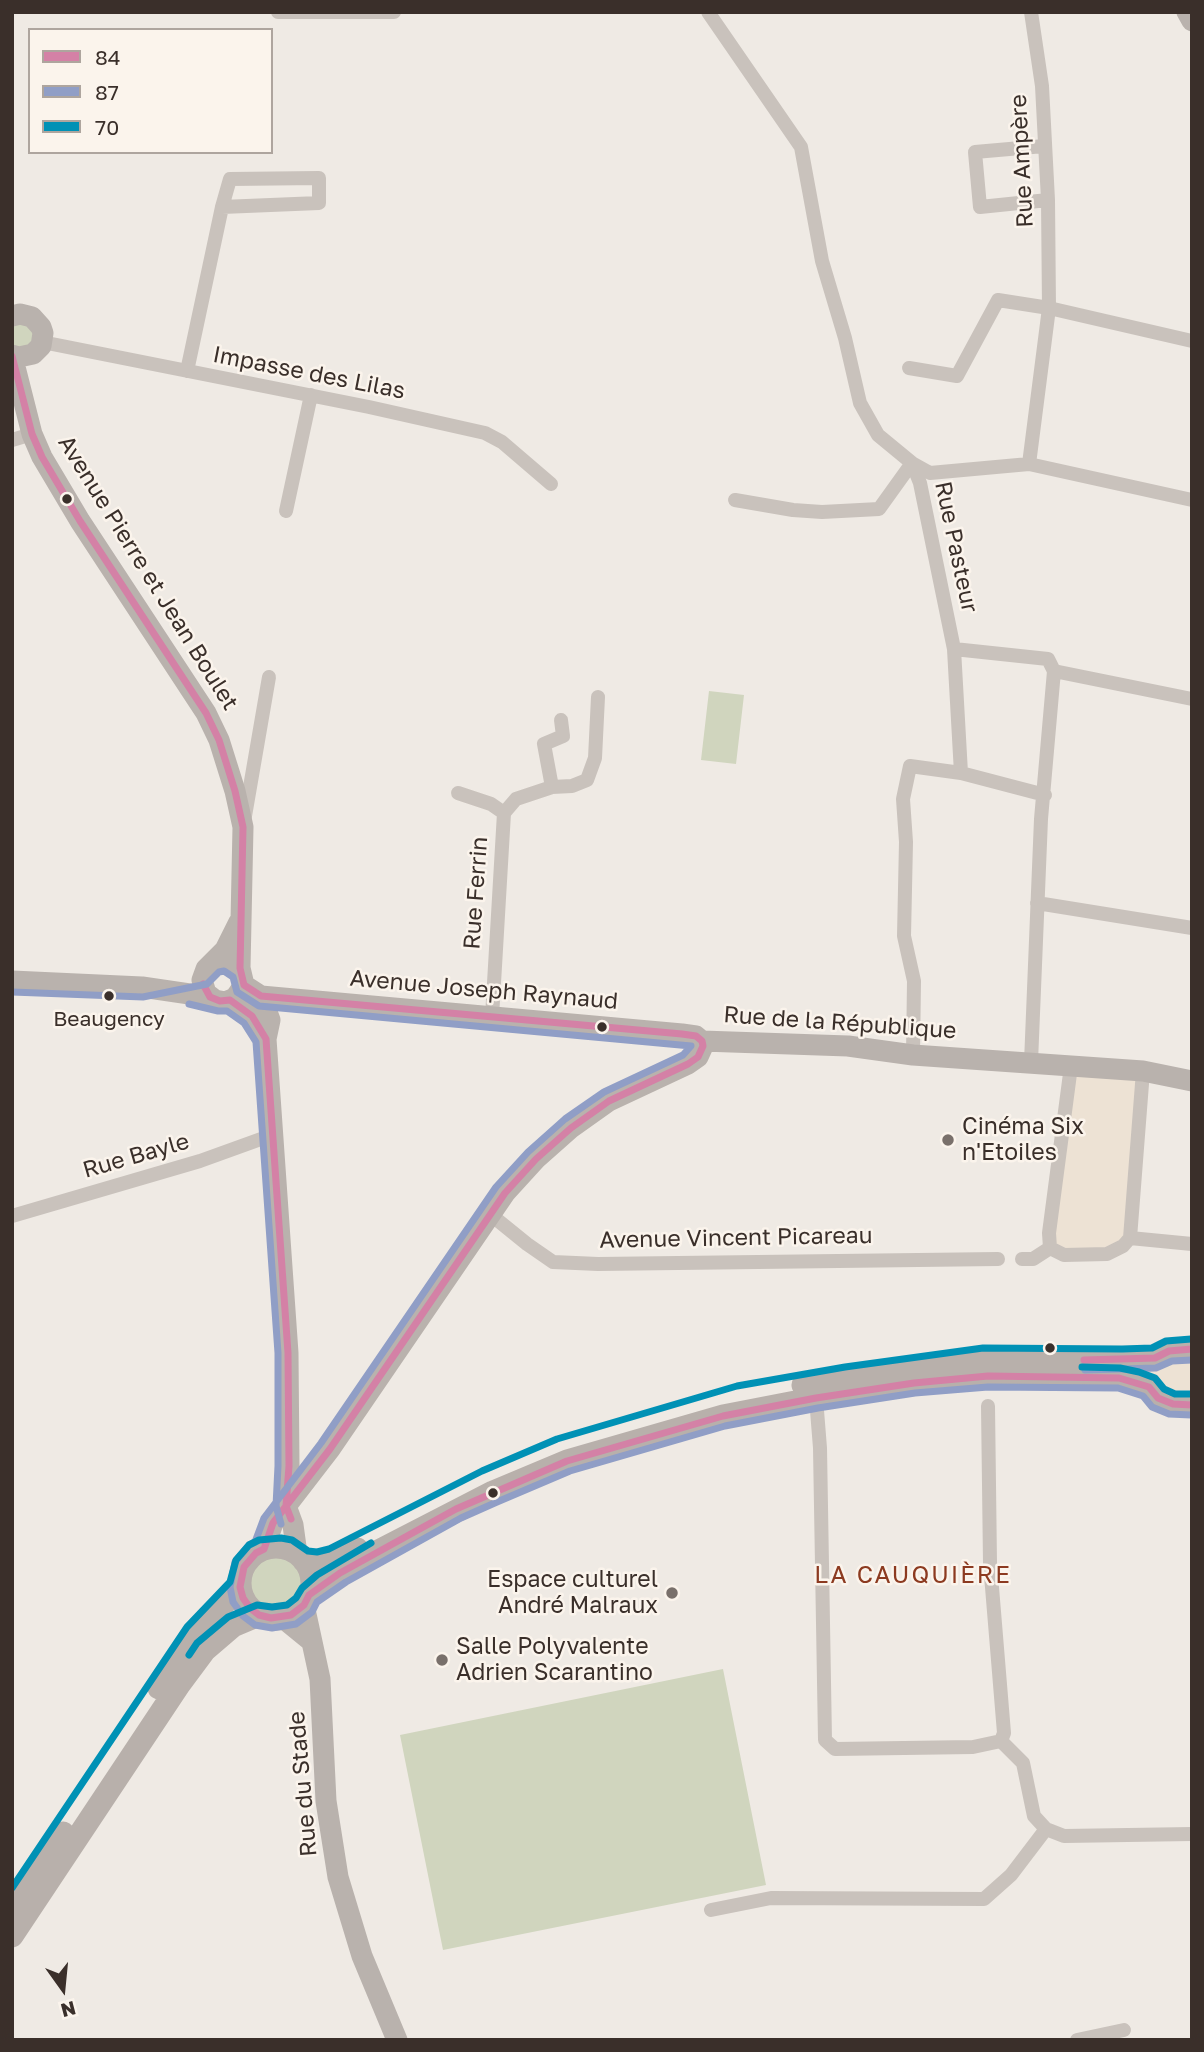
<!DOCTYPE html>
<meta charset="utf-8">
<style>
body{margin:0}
#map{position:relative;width:1204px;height:2052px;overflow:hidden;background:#efeae4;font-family:"Golos Text",sans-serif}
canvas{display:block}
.frame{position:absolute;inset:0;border:14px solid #3a2f2a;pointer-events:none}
.legend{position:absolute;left:28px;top:28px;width:245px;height:126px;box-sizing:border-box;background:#fbf4ec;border:2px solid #aea59e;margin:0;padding:9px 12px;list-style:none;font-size:21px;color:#3a2f2a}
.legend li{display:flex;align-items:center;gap:14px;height:35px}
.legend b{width:35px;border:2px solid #aea59e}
.north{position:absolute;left:28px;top:1954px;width:70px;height:70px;-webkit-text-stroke:5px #fbf4ec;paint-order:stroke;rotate:165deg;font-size:19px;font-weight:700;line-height:28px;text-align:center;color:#3a2f2a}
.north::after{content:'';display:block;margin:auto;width:24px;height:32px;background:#3a2f2a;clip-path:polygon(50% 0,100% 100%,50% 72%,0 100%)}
</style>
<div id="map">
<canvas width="1204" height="2052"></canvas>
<div class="frame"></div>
<ul class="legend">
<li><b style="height:9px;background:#d481a6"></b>84</li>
<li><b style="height:9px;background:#909ec6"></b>87</li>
<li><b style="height:9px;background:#0091b5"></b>70</li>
</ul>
<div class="north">N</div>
</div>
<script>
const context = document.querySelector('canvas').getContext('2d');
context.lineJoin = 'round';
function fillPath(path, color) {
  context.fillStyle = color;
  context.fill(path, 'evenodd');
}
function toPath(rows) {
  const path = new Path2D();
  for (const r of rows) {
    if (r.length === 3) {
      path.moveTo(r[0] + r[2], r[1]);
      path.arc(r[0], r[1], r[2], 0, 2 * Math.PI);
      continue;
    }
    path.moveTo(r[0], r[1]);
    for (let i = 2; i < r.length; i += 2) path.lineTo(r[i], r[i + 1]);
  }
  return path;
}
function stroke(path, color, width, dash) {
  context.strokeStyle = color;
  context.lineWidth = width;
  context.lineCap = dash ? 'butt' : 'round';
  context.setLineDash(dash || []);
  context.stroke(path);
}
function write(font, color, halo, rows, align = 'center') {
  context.font = font + ' "Golos Text",sans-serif';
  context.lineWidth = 5;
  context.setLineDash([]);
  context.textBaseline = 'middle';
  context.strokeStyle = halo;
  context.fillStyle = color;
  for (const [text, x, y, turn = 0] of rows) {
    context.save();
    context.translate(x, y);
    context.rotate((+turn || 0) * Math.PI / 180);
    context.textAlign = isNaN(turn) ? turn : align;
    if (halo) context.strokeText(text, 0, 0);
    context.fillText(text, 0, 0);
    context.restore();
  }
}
const green = toPath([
 [20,314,42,342,12,355,12,316],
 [709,691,744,695,736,764,701,760],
 [275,1583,35],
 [723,1669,766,1885,443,1950,400,1735]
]);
const plaza = toPath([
 [1071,1066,1143,1071,1123,1246,1064,1255,1049,1233],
 [1192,1349,1192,1405,1173,1404,1148,1378,1149,1371,1155,1358]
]);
const street = toPath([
 [278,12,394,12],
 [708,12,801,147,822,261,845,338,860,403,878,435,912,463,920,483,954,649,1048,659,1054,671,1041,819,1031,1062],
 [1044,146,975,152,980,207,1048,200],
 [42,342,369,407,485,433,502,442,551,484],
 [909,368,957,376,998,300,1049,308,1048,200,1042,86,1031,12],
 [187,371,222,207,230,179,319,178,319,203,222,207],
 [12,440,32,434],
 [1029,464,1192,500],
 [735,500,793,510,822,512,879,509,912,463,930,473,1029,464,1049,308,1192,341],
 [286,511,311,395],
 [954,649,961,773],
 [1054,671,1192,699],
 [552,787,544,744,563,736,561,720],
 [458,793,491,804,504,813],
 [245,816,269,677],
 [1037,903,1192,928],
 [492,1017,504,813,516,799,552,787,572,786,587,780,595,758,598,697],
 [913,1055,914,981,904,936,906,842,903,799,910,766,961,773,1045,795],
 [490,1214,527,1244,553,1262,598,1264,998,1259],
 [12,1216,200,1161,272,1135],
 [1130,1238,1143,1071],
 [1050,1248,1049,1233,1071,1066],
 [1022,1259,1033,1259,1050,1248,1064,1255,1107,1254,1123,1246,1130,1238,1192,1244],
 [816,1398,820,1448,825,1740,835,1749,973,1747,1001,1741,1004,1733,990,1563,988,1406],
 [1001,1741,1023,1763,1034,1816,1046,1829],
 [711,1910,771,1898,984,1899,1011,1875,1046,1829,1064,1836,1192,1834],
 [1077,2040,1124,2030]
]);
const secondary = toPath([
 [1187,12,1192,21],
 [12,316,20,314,32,317,41,327,43,333,41,346,33,354,19,357,12,355],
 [12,355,32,434,42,457,80,521,206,713,219,740,235,791,243,827,240,968],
 [213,963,231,961,240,968,244,985,235,998,225,1002,215,1000,206,993,202,980,206,969,225,950,239,922],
 [12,981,142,987,210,997],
 [244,985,261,996,270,1020,266,1039,288,1353,289,1466,286,1506,293,1525,297,1554],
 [261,996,682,1034,696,1036,702,1041,848,1046,913,1055,1143,1071,1192,1081],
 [230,1000,252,1016,266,1039],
 [264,1549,273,1523,330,1449,505,1193,536,1159,571,1128,609,1101,688,1064,698,1057,703,1046,702,1041],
 [304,1605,320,1679,326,1801,338,1877,362,1956,397,2040],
 [283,1618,310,1640]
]);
const primary = toPath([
 [803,1385,910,1367,984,1358,1122,1360,1155,1358,1169,1351,1192,1349],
 [276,1583,36],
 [304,1561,317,1563,333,1559,357,1549],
 [309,1595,324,1583,365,1558,493,1492,567,1461,723,1416,816,1398,914,1383,988,1376,1119,1378,1137,1382,1149,1387,1158,1398,1173,1404,1192,1405],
 [159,1688,196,1633,240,1587],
 [12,1907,63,1833],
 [12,1936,179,1685,205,1650,233,1626,259,1615]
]);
const bus1 = toPath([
 [12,356,32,434,42,457,80,521,206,713,219,740,235,791,243,827,240,968,244,985,261,996,682,1034,696,1036,702,1041,703,1046,698,1057,688,1064,609,1101,571,1128,536,1159,505,1193,330,1449,273,1523,264,1549,256,1553,244,1567,240,1587,243,1598,250,1608,259,1615,271,1618,291,1615,304,1605,309,1595,340,1573,456,1509,567,1461,723,1416,816,1398,914,1383,988,1376,1119,1378,1149,1387,1158,1398,1173,1404,1192,1405],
 [203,984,210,997,220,1001,230,1000,252,1016,266,1039,288,1353,289,1466,286,1506,291,1519],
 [1084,1360,1155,1358,1169,1351,1192,1349]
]);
const bus2 = toPath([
 [12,992,143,997,207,984,219,972,224,971,233,977,237,992,259,1006,691,1046,683,1055,604,1092,565,1119,528,1152,496,1187,321,1443,264,1518,255,1542,249,1545,235,1562,230,1587,233,1602,243,1616,255,1625,272,1628,296,1624,312,1612,317,1602,346,1582,461,1518,497,1502,570,1471,725,1426,818,1408,915,1393,988,1387,1118,1388,1143,1396,1152,1407,1169,1414,1191,1415],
 [189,1004,218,1011,227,1011,244,1023,256,1042,278,1353,278,1466,276,1506,281,1524],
 [1085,1370,1156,1368,1172,1361,1192,1360]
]);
const bus3 = toPath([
 [1082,1367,1120,1368,1139,1372,1155,1378,1164,1389,1175,1394,1192,1394],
 [189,1655,197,1643,228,1617,257,1605,272,1607,287,1605,296,1598,302,1588,317,1575,371,1543],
 [12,1888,187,1627,230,1582,236,1560,249,1545,259,1540,281,1538,292,1540,308,1551,317,1552,329,1549,482,1471,557,1439,737,1386,845,1367,983,1348,1122,1349,1152,1348,1166,1341,1191,1339]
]);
const markers = [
 [67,499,6,"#3a2f2a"],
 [109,996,6,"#3a2f2a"],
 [602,1027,6,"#3a2f2a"],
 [948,1140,7,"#79706b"],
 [1050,1348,6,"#3a2f2a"],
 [493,1493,6,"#3a2f2a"],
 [672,1593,7,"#79706b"],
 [442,1660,7,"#79706b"]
];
const busNames = [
 ["Beaugency",109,1019]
];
const streetNames = [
 ["Rue Ampère",1022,161,-93],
 ["Impasse des Lilas",309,373,11],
 ["Rue Pasteur",956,547,78],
 ["Avenue Pierre et Jean Boulet",148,573,58],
 ["Rue Ferrin",476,893,-86],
 ["Avenue Joseph Raynaud",484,990,5],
 ["Rue de la République",840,1023,4],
 ["Rue Bayle",136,1156,-16],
 ["Avenue Vincent Picareau",736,1238,-1],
 ["Rue du Stade",303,1784,-95]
];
const poiNames = [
 ["Cinéma Six",962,1127],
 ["n'Etoiles",962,1153],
 ["Espace culturel",658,1580,"right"],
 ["André Malraux",658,1606,"right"],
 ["Salle Polyvalente",456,1647],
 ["Adrien Scarantino",456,1673]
];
const neighbourhoodNames = [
 ["LA CAUQUIÈRE",913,1575]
];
fillPath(green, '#d0d5be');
fillPath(plaza, '#ede2d4');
stroke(street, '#c9c2bc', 14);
stroke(secondary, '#b9b2ad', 21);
stroke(primary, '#b8b0ab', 23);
stroke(bus1, '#d481a6', 7);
stroke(bus2, '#909ec6', 7);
stroke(bus3, '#0091b5', 7);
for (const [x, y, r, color] of markers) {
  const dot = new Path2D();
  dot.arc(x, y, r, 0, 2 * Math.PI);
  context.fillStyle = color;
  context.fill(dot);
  stroke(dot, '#fbf4ec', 2.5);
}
write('21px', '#3a2f2a', '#fbf4ec', busNames);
write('23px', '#3a2f2a', '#fbf4ec', streetNames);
write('23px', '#3a2f2a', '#fbf4ec', poiNames, 'left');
context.letterSpacing = '2px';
write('24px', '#8c3a20', '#fbf4ec', neighbourhoodNames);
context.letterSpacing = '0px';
</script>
